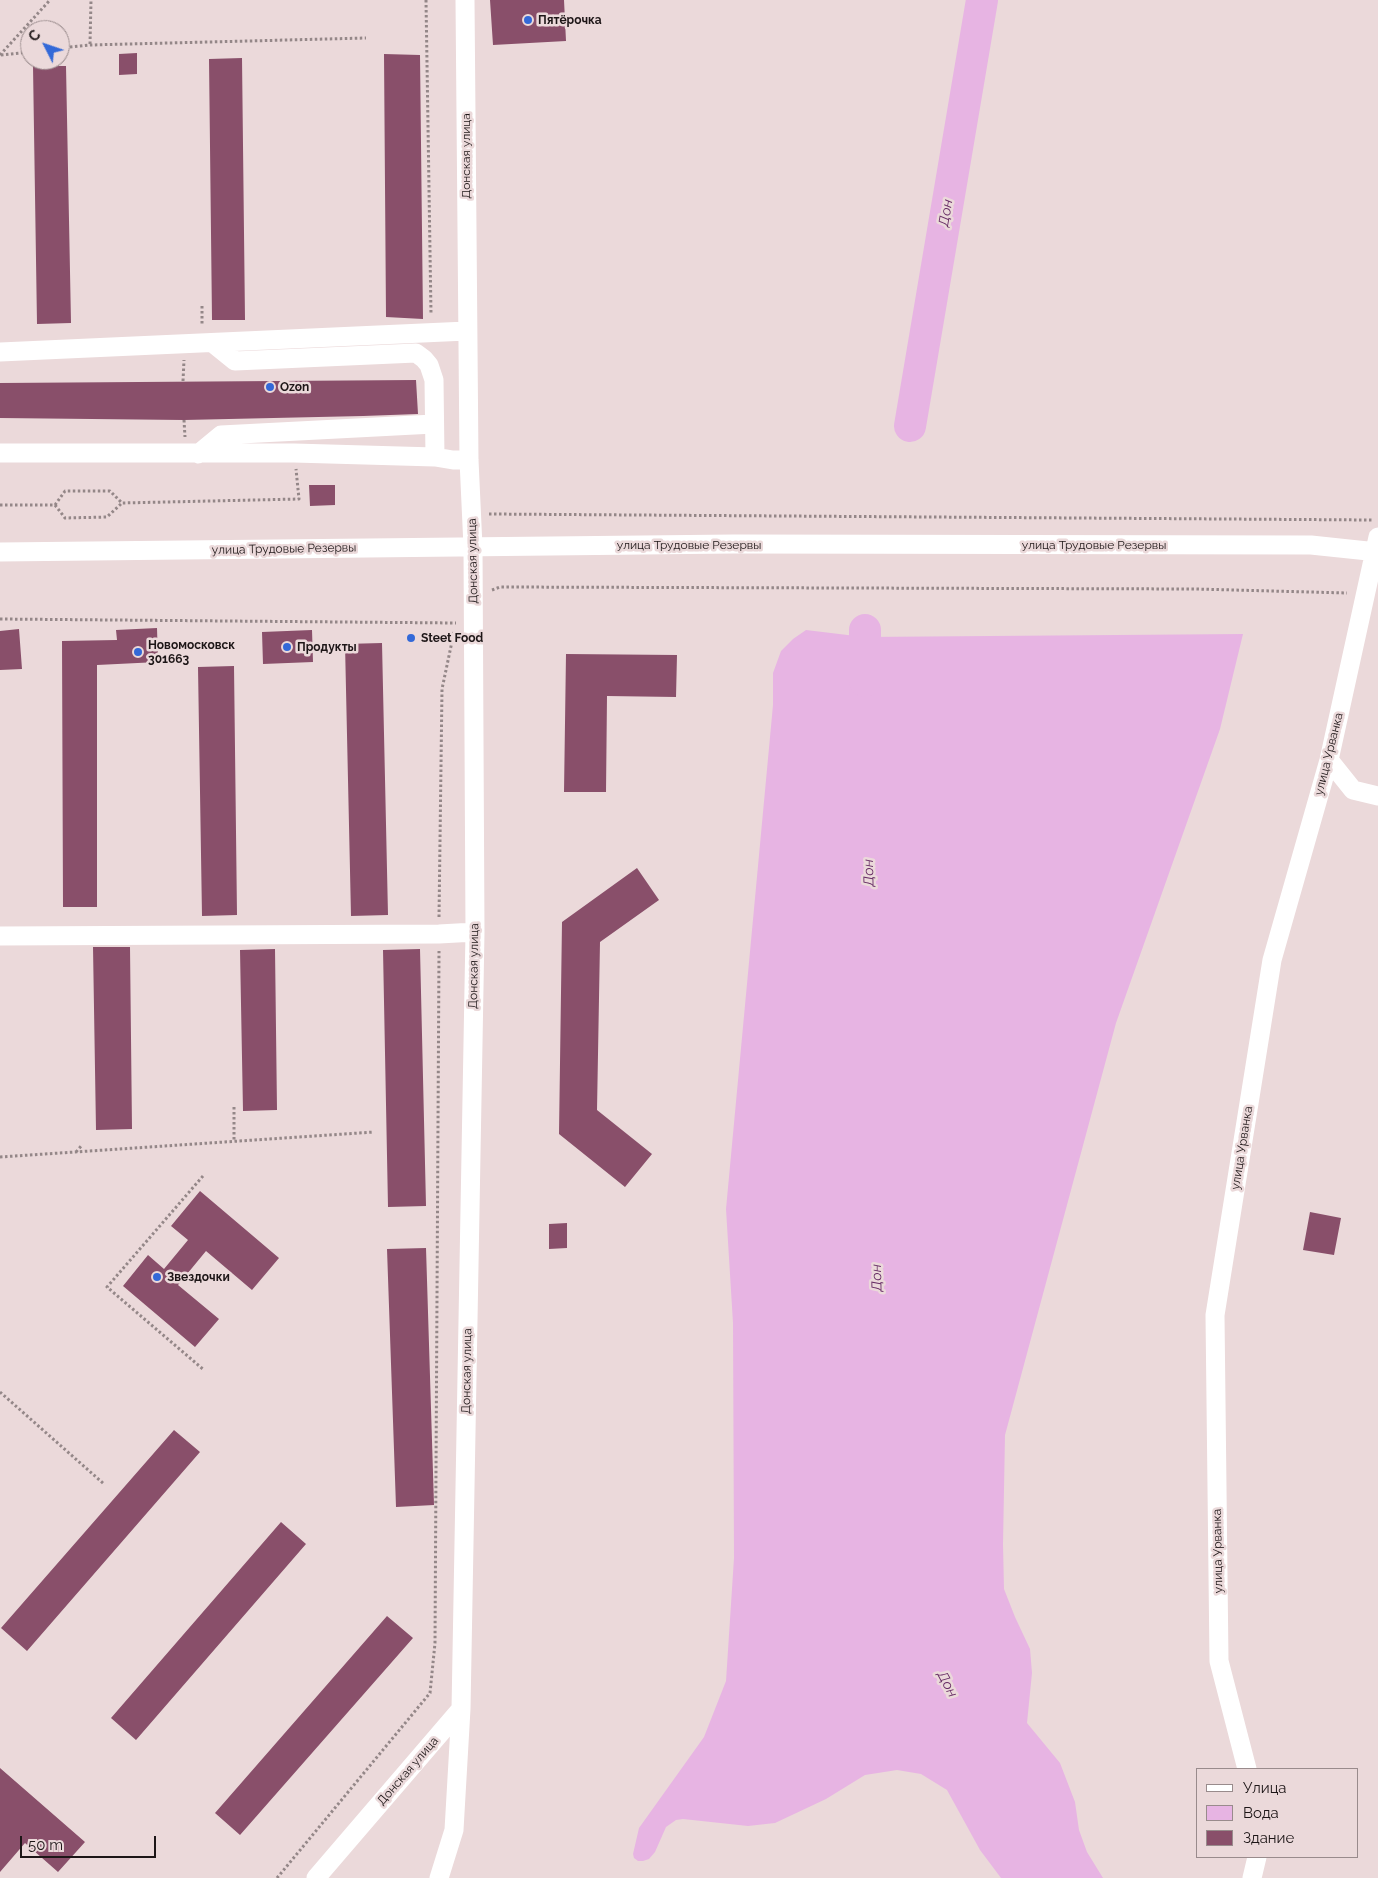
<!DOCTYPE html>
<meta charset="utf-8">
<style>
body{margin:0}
#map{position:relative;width:1378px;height:1878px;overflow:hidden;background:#ebd9da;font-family:Raleway,sans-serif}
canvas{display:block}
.legend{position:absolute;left:1196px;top:1768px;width:162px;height:90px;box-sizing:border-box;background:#ebd9da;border:1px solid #998b8c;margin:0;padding:6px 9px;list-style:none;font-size:15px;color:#1d1617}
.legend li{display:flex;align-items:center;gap:10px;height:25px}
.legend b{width:25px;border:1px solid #998b8c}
.north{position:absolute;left:20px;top:20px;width:50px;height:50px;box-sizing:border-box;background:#ebd9da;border:1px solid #998b8c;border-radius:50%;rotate:311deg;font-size:14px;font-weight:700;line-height:20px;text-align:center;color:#1d1617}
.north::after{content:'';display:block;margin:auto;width:18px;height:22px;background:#3369d8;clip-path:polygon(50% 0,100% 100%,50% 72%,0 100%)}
.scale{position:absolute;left:20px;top:1836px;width:136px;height:22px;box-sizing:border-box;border:2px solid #1d1617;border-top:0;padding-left:6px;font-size:15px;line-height:18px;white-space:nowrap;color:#1d1617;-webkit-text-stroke:4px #ebd9da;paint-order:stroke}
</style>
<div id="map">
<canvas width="1378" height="1878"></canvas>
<ul class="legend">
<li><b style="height:6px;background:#fff"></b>Улица</li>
<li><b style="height:14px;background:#e7b4e3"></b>Вода</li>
<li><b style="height:14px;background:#894f6a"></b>Здание</li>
</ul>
<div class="north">С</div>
<div class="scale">50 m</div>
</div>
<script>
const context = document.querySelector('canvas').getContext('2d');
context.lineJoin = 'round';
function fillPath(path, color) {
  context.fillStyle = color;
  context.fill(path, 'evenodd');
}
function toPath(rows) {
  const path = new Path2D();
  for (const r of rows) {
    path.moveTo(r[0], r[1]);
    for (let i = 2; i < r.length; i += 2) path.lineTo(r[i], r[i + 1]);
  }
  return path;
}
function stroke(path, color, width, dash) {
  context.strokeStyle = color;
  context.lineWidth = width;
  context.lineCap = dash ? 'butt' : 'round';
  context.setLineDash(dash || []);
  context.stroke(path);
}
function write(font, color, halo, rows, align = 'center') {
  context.font = font + ' Raleway,sans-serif';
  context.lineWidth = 5;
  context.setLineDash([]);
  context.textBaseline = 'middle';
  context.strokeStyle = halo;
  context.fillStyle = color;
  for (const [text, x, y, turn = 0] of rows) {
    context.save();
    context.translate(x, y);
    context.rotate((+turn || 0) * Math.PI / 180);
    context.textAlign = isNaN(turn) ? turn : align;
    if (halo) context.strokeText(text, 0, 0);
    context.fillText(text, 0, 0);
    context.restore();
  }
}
const water = toPath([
 [806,630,864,637,1243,634,1220,729,1116,1023,1005,1435,1003,1544,1004,1589,1015,1617,1030,1649,1032,1673,1027,1723,1060,1763,1075,1802,1079,1830,1087,1852,1103,1878,1001,1878,980,1850,947,1790,921,1774,897,1770,865,1775,826,1799,775,1823,748,1826,683,1819,676,1820,666,1827,655,1852,649,1859,643,1861,638,1861,634,1858,633,1854,639,1828,704,1737,726,1681,734,1558,733,1323,726,1209,773,705,773,673,781,651,793,639]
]);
const river = toPath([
 [910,426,982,0],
 [865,630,865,681]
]);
const building = toPath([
 [490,0,564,0,566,41,493,45],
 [137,53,137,74,119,75,119,54],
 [384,54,420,55,423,319,386,317],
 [242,58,245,320,212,320,209,59],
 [33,66,66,66,71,323,37,324],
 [416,380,418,414,363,416,184,420,0,418,0,383],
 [309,485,335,485,335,505,310,506],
 [157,628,158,662,97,665,97,907,63,907,62,641,117,640,116,630],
 [19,629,22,669,0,670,0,631],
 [312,630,313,662,263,664,262,632],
 [382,643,388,915,351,916,345,644],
 [566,654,677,655,676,697,607,696,606,792,564,792],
 [234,666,237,915,202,916,198,667],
 [637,868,659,900,600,942,597,1110,652,1154,625,1187,559,1134,562,922],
 [93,947,130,947,132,1129,96,1130],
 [275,949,277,1110,243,1111,240,950],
 [420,949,426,1206,388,1207,383,950],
 [200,1191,279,1258,252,1290,206,1251,178,1285,219,1319,195,1347,123,1286,148,1255,164,1269,188,1240,171,1226],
 [1310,1212,1341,1218,1334,1255,1303,1250],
 [567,1223,567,1248,549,1249,549,1224],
 [426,1248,434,1505,396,1507,387,1249],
 [174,1430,200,1452,27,1651,1,1628],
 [281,1522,306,1544,136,1740,111,1718],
 [387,1616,413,1638,240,1835,215,1813],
 [0,1768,85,1842,58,1872,25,1843,0,1872]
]);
const path = toPath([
 [426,0,431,314],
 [90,44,91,0],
 [60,48,90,45,366,38],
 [0,55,50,0],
 [1,55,30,52],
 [202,306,202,326],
 [183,381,184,360],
 [184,420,185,437],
 [0,505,55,505,65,491,110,491,122,503,299,499,296,469],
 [55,505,65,518,107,517,122,503],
 [489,514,1372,520],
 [492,590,500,587,1196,589,1347,593],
 [0,619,456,623],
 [439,917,442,689,454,632],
 [234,1107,234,1142],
 [76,1152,82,1145],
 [0,1157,374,1132],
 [203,1176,107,1287,204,1370],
 [0,1392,104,1484],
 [277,1878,430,1693,435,1643,439,951]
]);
const minor = toPath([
 [214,344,235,361,416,353,424,359,429,365,434,380,435,457],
 [0,352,467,331],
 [0,453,294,453,435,457,453,460,469,460],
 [198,454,221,435,434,424],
 [0,552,734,544,1311,545,1378,552],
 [1329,760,1353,790,1378,796],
 [0,936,439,934,475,932],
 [1247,1769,1219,1661,1215,1315,1272,960,1329,760,1378,537],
 [316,1878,461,1709,475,932,473,547,469,460,465,0],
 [439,1878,454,1830,461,1709],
 [1252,1878,1257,1857]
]);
const markers = [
 [528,20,5,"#3369d8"],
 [270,387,5,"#3369d8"],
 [411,638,5,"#3369d8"],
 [287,647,5,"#3369d8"],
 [138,652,5,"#3369d8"],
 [157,1277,5,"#3369d8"]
];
const poiNames = [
 ["Пятёрочка",538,20],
 ["Ozon",280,387],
 ["Steet Food",421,638],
 ["Новомосковск",148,645],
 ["301663",148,659],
 ["Продукты",297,647],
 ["Звездочки",167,1277]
];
const streetNames = [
 ["Донская улица",466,156,-90],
 ["улица Трудовые Резервы",689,545],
 ["улица Трудовые Резервы",1094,545],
 ["улица Трудовые Резервы",284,549,-1],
 ["Донская улица",473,561,-91],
 ["улица Урванка",1329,754,-76],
 ["Донская улица",474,966,-89],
 ["улица Урванка",1242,1148,-81],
 ["Донская улица",467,1371,-89],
 ["улица Урванка",1218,1551,-91],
 ["Донская улица",408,1771,-49]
];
const waterNames = [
 ["Дон",946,213,-80],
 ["Дон",869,873,-91],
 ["Дон",877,1278,-91],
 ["Дон",947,1684,62]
];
fillPath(water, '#e7b4e3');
stroke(river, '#e7b4e3', 32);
fillPath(building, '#894f6a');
stroke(path, '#948788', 3, [2.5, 2.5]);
stroke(minor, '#fff', 19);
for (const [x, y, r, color] of markers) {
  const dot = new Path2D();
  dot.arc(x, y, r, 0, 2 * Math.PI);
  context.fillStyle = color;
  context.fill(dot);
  stroke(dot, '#ebd9da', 2);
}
write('bold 12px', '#1d1617', '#ebd9da', poiNames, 'left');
write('12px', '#1d1617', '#ebd9da', streetNames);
write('italic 14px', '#662b64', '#ebd9da', waterNames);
</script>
